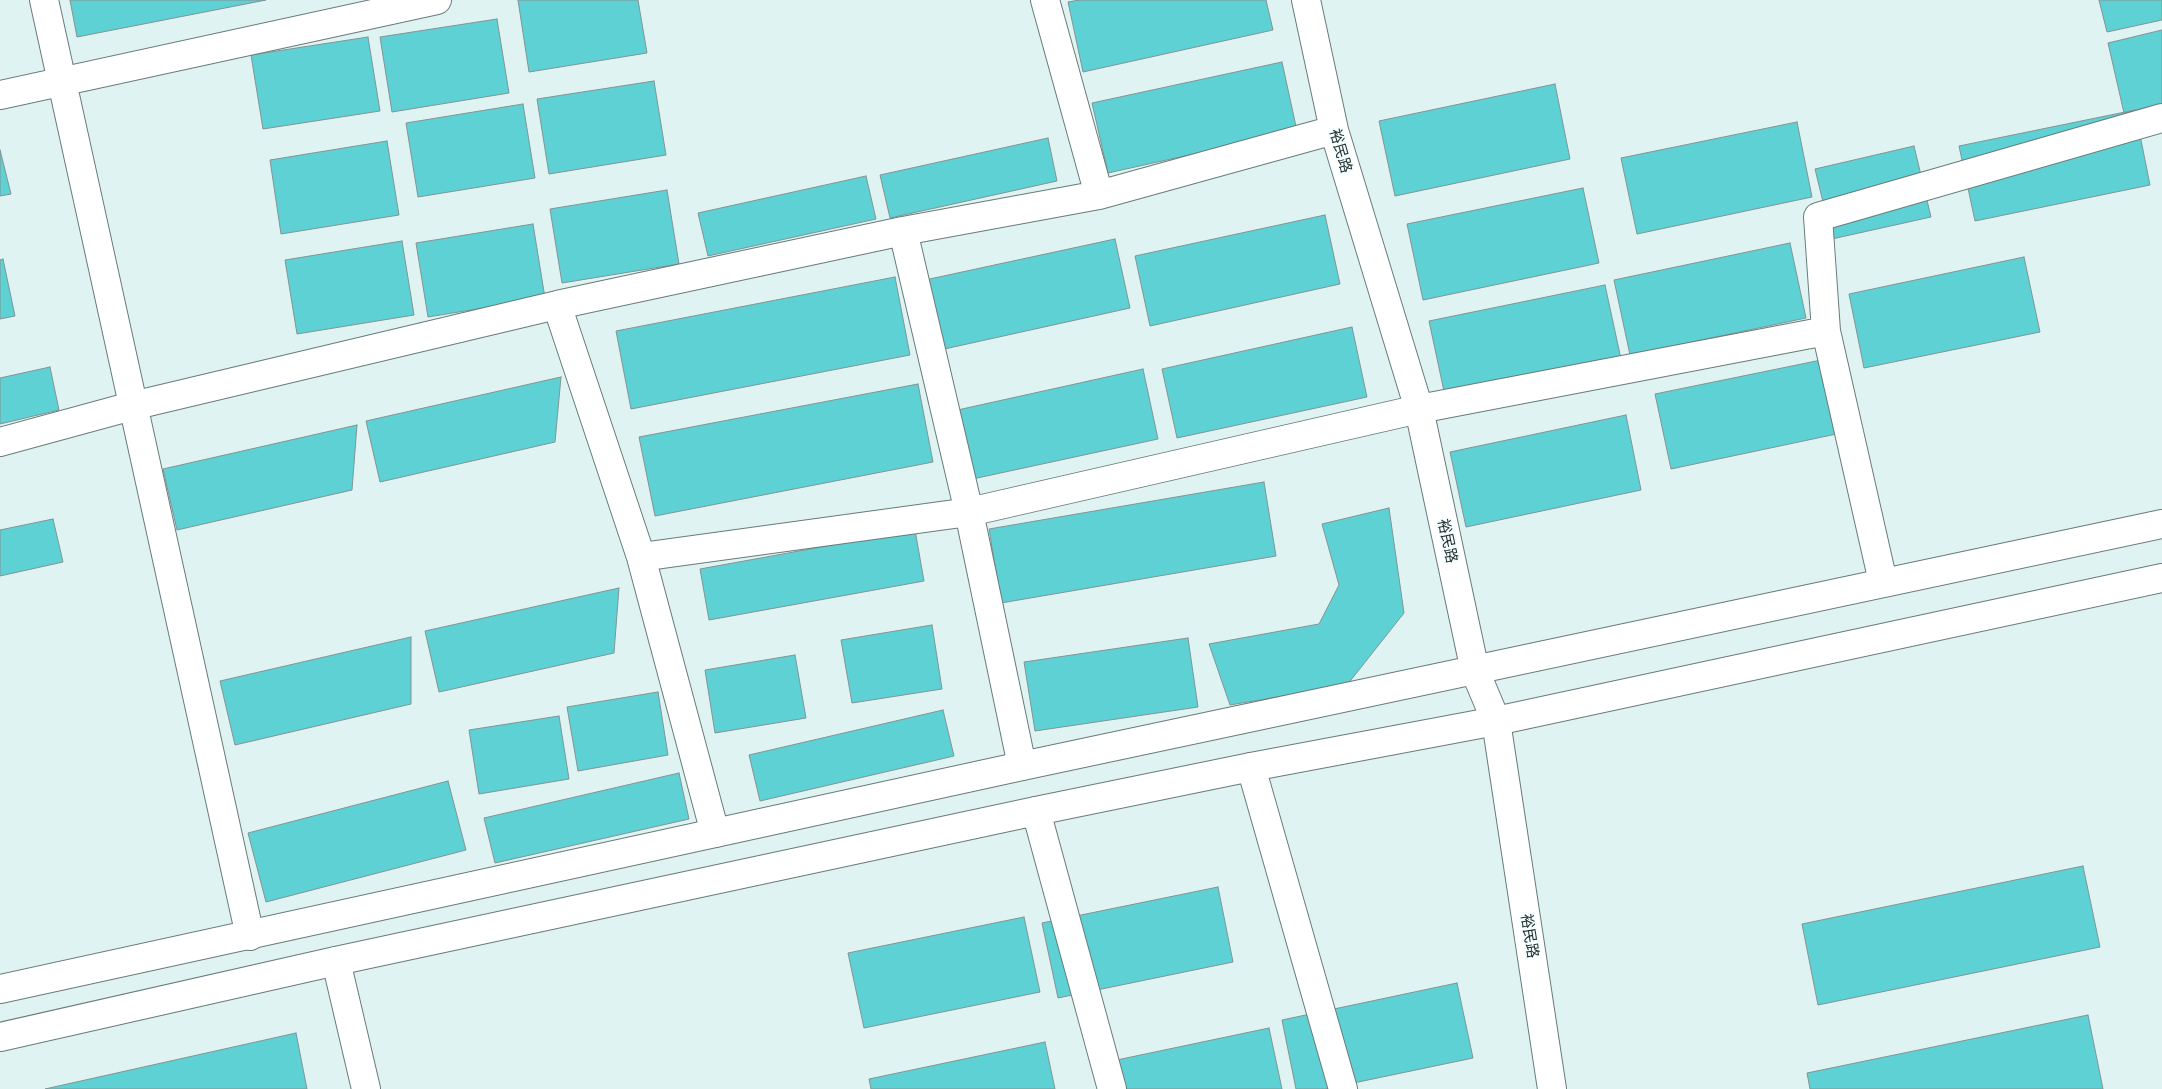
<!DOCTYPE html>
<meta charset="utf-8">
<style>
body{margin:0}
canvas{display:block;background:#dff3f3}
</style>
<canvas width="2162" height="1089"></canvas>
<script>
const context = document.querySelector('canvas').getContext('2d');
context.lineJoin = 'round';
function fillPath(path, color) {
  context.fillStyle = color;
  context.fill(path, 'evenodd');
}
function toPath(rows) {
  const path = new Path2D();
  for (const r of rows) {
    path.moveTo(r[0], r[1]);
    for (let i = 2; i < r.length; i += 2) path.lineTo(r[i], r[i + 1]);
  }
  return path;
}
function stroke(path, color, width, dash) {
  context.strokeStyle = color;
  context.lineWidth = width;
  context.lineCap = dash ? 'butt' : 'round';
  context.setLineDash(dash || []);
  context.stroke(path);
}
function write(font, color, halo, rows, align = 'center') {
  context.font = font + ' "PT Sans Narrow","Noto Sans SC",sans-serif';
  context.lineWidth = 4;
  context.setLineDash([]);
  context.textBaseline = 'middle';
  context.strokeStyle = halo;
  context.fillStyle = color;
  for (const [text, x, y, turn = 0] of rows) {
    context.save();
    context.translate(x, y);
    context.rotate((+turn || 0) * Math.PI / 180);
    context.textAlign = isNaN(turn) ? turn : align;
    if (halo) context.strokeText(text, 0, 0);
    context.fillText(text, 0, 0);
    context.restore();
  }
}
const building = toPath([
 [70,0,266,0,77,37,70,0],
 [518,0,638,0,647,53,529,72,518,0],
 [1079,0,1266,0,1273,30,1083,72,1068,2,1079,0],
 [2099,0,2162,0,2162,20,2107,32,2099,0],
 [497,19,509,93,392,112,380,37,497,19],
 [2162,30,2162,104,2124,113,2108,43,2162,30],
 [368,37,380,111,263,129,251,55,368,37],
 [1282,62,1297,131,1108,173,1092,103,1282,62],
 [654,81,666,155,549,174,537,99,654,81],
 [1555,84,1570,159,1395,196,1379,121,1555,84],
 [523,104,535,178,418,197,406,123,523,104],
 [2135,110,2150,185,1975,221,1959,146,2135,110],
 [1797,122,1812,197,1637,234,1621,158,1797,122],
 [1048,138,1057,181,890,218,880,175,1048,138],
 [387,141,399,215,281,234,270,160,387,141],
 [1914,146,1931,217,1832,239,1815,169,1914,146],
 [0,150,11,194,0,196,0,150],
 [866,176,876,219,708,256,698,213,866,176],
 [1583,188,1599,263,1423,300,1407,224,1583,188],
 [667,190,679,264,562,283,550,209,667,190],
 [1325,215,1340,284,1150,326,1135,256,1325,215],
 [533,224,545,298,428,317,416,243,533,224],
 [1115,239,1130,308,940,350,925,280,1115,239],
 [402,241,414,315,297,334,285,260,402,241],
 [1790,243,1806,318,1630,355,1614,280,1790,243],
 [2024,257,2040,332,1864,368,1849,294,2024,257],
 [3,259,15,316,0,319,0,260,3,259],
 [895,277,910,355,631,409,616,331,895,277],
 [1605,285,1621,359,1445,396,1429,321,1605,285],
 [1352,327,1367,397,1177,438,1162,369,1352,327],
 [1831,358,1846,432,1671,469,1655,394,1831,358],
 [50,367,59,410,0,424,0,378,50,367],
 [1143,369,1158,439,968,480,953,411,1143,369],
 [561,377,555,442,380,482,366,421,561,377],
 [918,384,933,462,655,516,639,437,918,384],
 [1626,415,1641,490,1466,527,1450,452,1626,415],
 [357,425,352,490,177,530,163,469,357,425],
 [1264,482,1276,556,1001,603,989,529,1264,482],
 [1389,508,1404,613,1347,685,1230,705,1209,644,1319,624,1339,585,1322,524,1389,508],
 [53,519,63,562,0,576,0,530,53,519],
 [915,530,924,581,709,620,700,569,915,530],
 [619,588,614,653,439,692,425,631,619,588],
 [932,625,942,689,852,703,841,640,932,625],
 [411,637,411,704,235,745,220,681,411,637],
 [1188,638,1198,707,1035,731,1024,662,1188,638],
 [795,655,806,718,715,733,705,670,795,655],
 [658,692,668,755,578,771,567,707,658,692],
 [943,710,954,756,760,801,749,755,943,710],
 [559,716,569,779,479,794,469,730,559,716],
 [679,773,689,819,495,863,484,818,679,773],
 [448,781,466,850,266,902,248,833,448,781],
 [2083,866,2100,947,1818,1005,1802,924,2083,866],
 [1218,887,1233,962,1058,998,1042,923,1218,887],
 [1024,917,1040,992,864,1028,848,953,1024,917],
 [1457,983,1473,1058,1325,1089,1296,1089,1282,1020,1457,983],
 [2088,1015,2103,1089,1810,1089,1807,1073,2088,1015],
 [1269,1028,1282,1089,1098,1089,1093,1065,1269,1028],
 [296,1033,307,1089,45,1089,296,1033],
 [1045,1042,1055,1089,871,1089,869,1079,1045,1042]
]);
const street = toPath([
 [44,0,250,936],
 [1045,0,1099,195],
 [1306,0,1334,130,1419,409,1475,671,1496,721,1552,1089],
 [0,95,437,0],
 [903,231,969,512,1022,766],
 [557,305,641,557,715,833],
 [0,442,132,406,557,305,903,231,1099,195,1334,130],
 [641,557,969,512,1419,409,1826,331],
 [1883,582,1826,331,1818,217,2162,118],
 [1251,767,1343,1089],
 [1036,811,1112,1089],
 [336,961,366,1089]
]);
const secondary = toPath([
 [0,989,1022,766,2162,524],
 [0,1037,336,961,1036,811,1251,767,1496,721,2162,578]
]);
const streetNames = [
 ["裕民路",1340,151,74],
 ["裕民路",1447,541,78],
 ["裕民路",1529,936,81]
];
fillPath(building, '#5ed1d5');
stroke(building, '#829494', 1);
stroke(street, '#697b7b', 30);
stroke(secondary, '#697b7b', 30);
stroke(street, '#fff', 28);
stroke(secondary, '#fff', 28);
write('15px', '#262e2e', '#f3ffff', streetNames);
</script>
